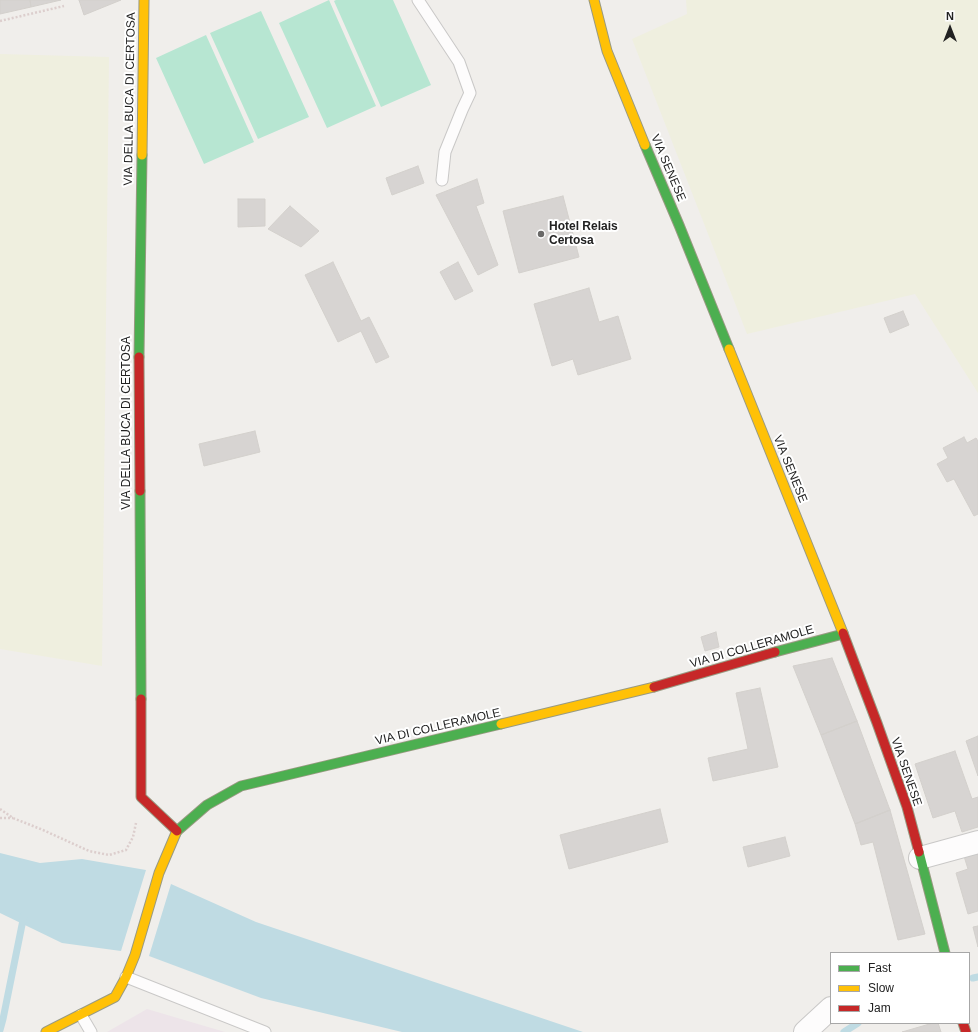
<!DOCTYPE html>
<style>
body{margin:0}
#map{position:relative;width:978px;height:1032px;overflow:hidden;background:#f0eeeb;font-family:Arial,sans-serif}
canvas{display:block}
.legend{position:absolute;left:830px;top:952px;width:140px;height:72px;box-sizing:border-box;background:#fff;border:1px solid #a7a7a7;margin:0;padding:5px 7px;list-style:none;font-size:12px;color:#222}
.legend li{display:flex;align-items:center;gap:8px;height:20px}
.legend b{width:20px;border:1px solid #a7a7a7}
.north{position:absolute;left:930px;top:8px;width:40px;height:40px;-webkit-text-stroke:3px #fff;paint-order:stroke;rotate:0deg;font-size:11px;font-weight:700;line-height:16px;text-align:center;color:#222}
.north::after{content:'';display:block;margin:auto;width:14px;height:18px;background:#222;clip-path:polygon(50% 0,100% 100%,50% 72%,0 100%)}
</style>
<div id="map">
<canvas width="978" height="1032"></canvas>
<ul class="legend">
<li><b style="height:5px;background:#4caf50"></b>Fast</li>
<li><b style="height:5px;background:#ffc107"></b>Slow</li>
<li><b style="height:5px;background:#c62828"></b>Jam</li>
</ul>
<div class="north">N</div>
</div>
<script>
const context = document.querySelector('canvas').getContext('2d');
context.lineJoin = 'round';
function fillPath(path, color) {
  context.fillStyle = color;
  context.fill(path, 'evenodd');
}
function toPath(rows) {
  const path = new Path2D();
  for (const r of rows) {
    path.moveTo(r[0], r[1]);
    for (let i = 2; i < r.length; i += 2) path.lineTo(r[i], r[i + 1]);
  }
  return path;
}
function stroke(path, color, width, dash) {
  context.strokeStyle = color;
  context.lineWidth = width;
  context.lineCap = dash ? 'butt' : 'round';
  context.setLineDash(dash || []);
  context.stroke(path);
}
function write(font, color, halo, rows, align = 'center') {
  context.font = font + ' Arial,sans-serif';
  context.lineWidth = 4;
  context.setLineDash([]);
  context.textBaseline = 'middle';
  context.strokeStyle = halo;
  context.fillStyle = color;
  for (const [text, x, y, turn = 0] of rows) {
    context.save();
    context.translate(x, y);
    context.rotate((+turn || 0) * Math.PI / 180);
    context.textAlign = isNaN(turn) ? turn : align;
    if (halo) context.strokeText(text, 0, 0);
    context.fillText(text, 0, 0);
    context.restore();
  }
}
const industrial = toPath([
 [147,1009,225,1032,107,1032]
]);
const farmland = toPath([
 [686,0,978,0,978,393,915,294,747,334,632,39,687,14],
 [0,54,109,57,102,666,0,649]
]);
const pitch = toPath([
 [329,0,376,106,327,128,279,23],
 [336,0,393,0,431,85,381,107,334,1],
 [261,11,309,117,258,139,210,33],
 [206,35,254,142,204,164,156,58]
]);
const water = toPath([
 [0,853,40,863,82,859,146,870,121,951,62,943,0,913],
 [171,884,256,922,583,1032,402,1032,261,998,149,956]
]);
const stream = toPath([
 [973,978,978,977],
 [0,1030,3,1019,24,915],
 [844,1032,858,1023]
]);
const building = toPath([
 [0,0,30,0,31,7,0,14,0,0],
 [30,0,61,0,31,7,30,0],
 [79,0,121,0,84,15,79,0],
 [418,166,424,183,392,195,386,178,418,166],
 [477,179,484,203,476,206,498,265,478,275,436,195,477,179],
 [563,196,579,257,519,273,503,211,563,196],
 [238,199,265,199,265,226,238,227,238,199],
 [290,206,319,231,301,247,268,229,290,206],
 [333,262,361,321,369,317,389,357,376,363,361,331,338,342,305,275,333,262],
 [458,262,473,291,455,300,440,272,458,262],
 [589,288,599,322,618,316,631,359,578,375,573,359,552,366,534,304,589,288],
 [903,311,909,325,890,333,884,318,903,311],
 [255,431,260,452,204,466,199,444,255,431],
 [964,437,967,443,976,438,978,441,978,514,974,516,954,479,947,482,937,464,948,458,943,448,964,437],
 [716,632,719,647,705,651,701,637,716,632],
 [832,658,857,721,821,735,793,666,832,658],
 [760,688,778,767,713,781,708,758,748,749,736,693,760,688],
 [857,721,890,810,855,824,821,735,857,721],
 [978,736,978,776,966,741,978,736],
 [955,751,972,799,978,797,978,827,962,832,955,811,933,818,915,764,955,751],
 [660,809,668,842,569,869,560,835,660,809],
 [890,810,925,934,898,940,873,842,861,845,855,824,890,810],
 [785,837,790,856,748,867,743,847,785,837],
 [978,849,978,911,968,914,956,873,968,869,963,853,978,849],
 [978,926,978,947,973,927,978,926],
 [933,1023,938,1023,941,1032,902,1032,933,1023]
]);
const path = toPath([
 [0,21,64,6],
 [0,809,13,818,43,830,89,851,109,855,126,850,133,837,136,823],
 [0,818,13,818]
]);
const lane = toPath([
 [418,0,459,62,470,93,462,110,445,152,442,180],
 [126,977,265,1032],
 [81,1015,91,1032]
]);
const street = toPath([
 [920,858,978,842],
 [805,1032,831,1008]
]);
const fast = toPath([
 [645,145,679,225,729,349],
 [139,357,142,155],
 [140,491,141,699],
 [775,652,843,634],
 [176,833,177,831,207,805,241,786,501,724],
 [919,852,945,953]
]);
const slow = toPath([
 [594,0,607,51,645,145],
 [142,155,144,0],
 [729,349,843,633],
 [501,724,654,687],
 [46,1032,115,997,126,977,135,955,159,873,176,833]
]);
const jam = toPath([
 [139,357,140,491],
 [843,633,877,723,907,807,919,852],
 [654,687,775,652],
 [141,699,141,797,177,831],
 [963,1023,966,1032]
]);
const markers = [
 [541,234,4,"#6a6968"]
];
const streetNames = [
 ["VIA DELLA BUCA DI CERTOSA",130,99,-89],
 ["VIA SENESE",668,168,67],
 ["VIA DELLA BUCA DI CERTOSA",127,423,-90],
 ["VIA SENESE",790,469,68],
 ["VIA DI COLLERAMOLE",752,647,-16],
 ["VIA DI COLLERAMOLE",438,727,-13],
 ["VIA SENESE",906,772,71]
];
const poiNames = [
 ["Hotel Relais",549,227],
 ["Certosa",549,241]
];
fillPath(industrial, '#ede4e9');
fillPath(farmland, '#efefdf');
fillPath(pitch, '#b7e6d2');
fillPath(water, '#bfdbe3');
stroke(stream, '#bfdbe3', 7);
fillPath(building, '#d7d4d2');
stroke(building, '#d3d0cc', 1);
stroke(lane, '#c9c8c7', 13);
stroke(street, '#c9c8c7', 24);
stroke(fast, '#999a82', 11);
stroke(slow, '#999a82', 11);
stroke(jam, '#999a82', 11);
stroke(path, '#dccecd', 2.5, [2, 2]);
stroke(lane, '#fdfcfc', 11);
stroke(street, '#fdfcfc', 22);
stroke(fast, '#4caf50', 9);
stroke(slow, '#ffc107', 9);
stroke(jam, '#c62828', 9);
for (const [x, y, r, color] of markers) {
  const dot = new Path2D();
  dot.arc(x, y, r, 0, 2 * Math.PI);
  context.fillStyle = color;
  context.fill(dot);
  stroke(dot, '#fff', 1.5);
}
write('12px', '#222', '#fff', streetNames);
write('bold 12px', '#222', '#fff', poiNames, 'left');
</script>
